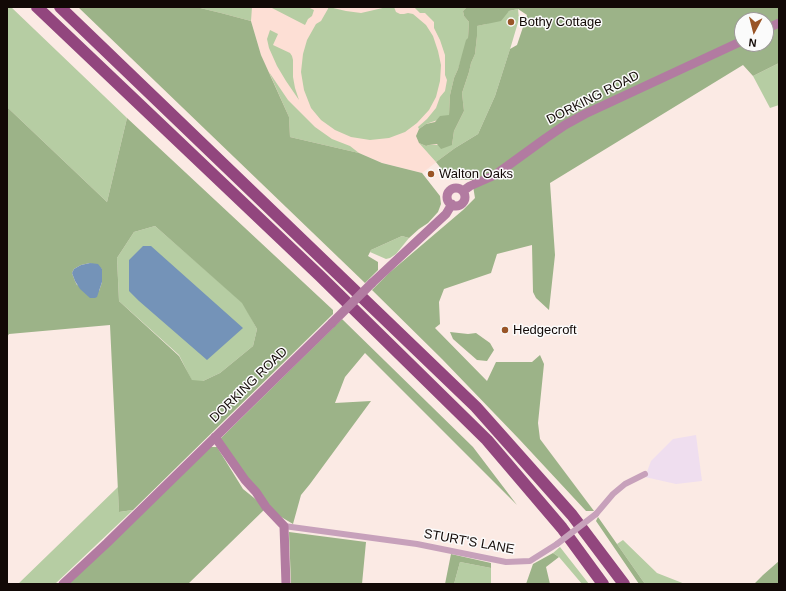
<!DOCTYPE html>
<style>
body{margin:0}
#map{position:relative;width:786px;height:591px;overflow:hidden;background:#fbeae4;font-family:Helvetica,sans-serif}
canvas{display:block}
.frame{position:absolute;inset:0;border:8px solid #120906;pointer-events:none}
.north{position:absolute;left:734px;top:12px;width:40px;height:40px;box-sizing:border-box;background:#fbfbfb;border:1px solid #9e9a99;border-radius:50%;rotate:187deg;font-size:11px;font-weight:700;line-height:16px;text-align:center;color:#120906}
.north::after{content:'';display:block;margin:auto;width:14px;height:18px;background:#995527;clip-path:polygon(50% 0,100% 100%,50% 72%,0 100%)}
</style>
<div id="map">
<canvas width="786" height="591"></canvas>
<div class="frame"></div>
<div class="north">N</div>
</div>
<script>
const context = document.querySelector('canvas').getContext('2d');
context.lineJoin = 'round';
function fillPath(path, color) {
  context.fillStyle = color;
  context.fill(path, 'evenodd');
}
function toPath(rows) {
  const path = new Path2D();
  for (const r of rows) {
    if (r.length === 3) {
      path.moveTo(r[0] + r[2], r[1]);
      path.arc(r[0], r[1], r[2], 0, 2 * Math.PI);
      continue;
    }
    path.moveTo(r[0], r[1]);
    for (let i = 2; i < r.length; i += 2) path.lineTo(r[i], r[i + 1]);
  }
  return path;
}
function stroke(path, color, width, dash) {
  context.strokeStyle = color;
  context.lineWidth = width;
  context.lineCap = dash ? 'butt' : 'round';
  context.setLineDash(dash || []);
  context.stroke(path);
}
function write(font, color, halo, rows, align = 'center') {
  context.font = font + ' Helvetica,sans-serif';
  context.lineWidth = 3;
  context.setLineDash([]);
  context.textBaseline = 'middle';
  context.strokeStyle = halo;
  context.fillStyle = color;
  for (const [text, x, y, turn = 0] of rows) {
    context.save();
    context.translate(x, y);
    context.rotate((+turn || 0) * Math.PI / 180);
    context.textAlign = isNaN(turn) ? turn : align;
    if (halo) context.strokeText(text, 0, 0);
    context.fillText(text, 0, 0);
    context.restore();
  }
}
const built = toPath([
 [196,7,489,7,455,148,422,173,382,163,359,153,290,137,261,55,251,21]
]);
const industrial = toPath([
 [696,435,702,481,676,484,645,477,651,461,673,439]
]);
const green = toPath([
 [7,7,11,7,127,118,107,202,7,107],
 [196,7,252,7,251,21,221,13],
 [270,7,308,7,314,10,312,16,308,19,305,25],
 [329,7,346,11,361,13,387,7,394,7,396,12,400,14,404,14,408,13,413,14,426,25,433,36,438,51,441,65,440,81,436,97,429,110,417,123,405,132,389,138,370,140,351,137,335,130,321,120,311,108,304,90,301,72,303,54,307,40,316,24,321,21],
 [414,7,467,7,463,11,464,16,469,22,468,39,458,69,454,78,450,95,449,116,426,124,419,129,418,127,427,119,436,108,440,97,445,91,447,80,445,75,445,55,440,40,434,28,434,22,425,13,420,13],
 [518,9,519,19,511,46,495,96,478,134,455,148,436,162,419,143,426,146,429,145,452,145,454,131,464,111,462,93,469,72,471,63,475,54,477,36,477,26,486,24,509,11],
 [270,30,278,34,273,45,290,53,292,56,293,60,293,77,295,88,299,100,286,81,277,66,269,48,267,39],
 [779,63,779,105,770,108,753,76],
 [269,72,288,100,315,127,332,139,350,146,359,153,290,137,289,117],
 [155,226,243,303,257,329,253,346,220,373,203,381,192,381,179,355,119,301,117,258,134,232],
 [402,236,409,238,396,254,390,258,386,259,370,252,371,250],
 [118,487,119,512,133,510,55,584,18,584],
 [623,540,657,573,685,584,645,584,617,544],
 [560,547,589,584,582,584,559,557,553,553],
 [460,562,491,568,491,584,454,584]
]);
const forest = toPath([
 [78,7,196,7,221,13,251,21,261,55,289,117,290,137,359,153,382,163,422,173,440,196,441,204,438,212,428,223,419,229,409,238,402,236,371,250,368,256,378,262,378,270,365,283],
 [467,7,779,7,779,63,753,76,743,65,550,183,555,255,549,310,536,298,533,292,532,245,497,254,491,273,444,289,439,302,440,324,435,328,487,381,496,362,532,362,540,355,544,364,538,423,540,439,594,511,586,511,519,439,442,359,372,290,389,273,463,210,475,198,472,180,449,179,436,162,455,148,478,134,495,96,510,49,517,45,527,15,518,9,509,11,501,21,477,26,477,36,475,54,471,63,469,72,462,93,464,111,454,131,452,145,441,149,437,144,429,145,426,146,419,143,416,136,419,129,426,124,435,122,440,116,449,115,450,95,454,78,458,69,466,40,468,38,469,22,464,16,463,11],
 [742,20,766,20,766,44,742,44],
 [7,107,107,202,127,118,333,310,333,314,133,510,119,512,110,325,9,334,7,337],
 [155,226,242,303,257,329,253,346,220,373,203,381,192,380,179,356,119,301,117,258,134,232],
 [90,263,102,269,102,282,99,291,77,285,75,281,72,273,74,269,81,265],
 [342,319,473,447,517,505,365,353,345,377,335,403,371,401,310,484,301,495,293,524,266,508,188,584,68,584,210,447,217,447,243,489,264,506,218,441],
 [450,332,468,334,476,333,490,343,494,350,487,361,477,360,453,339],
 [598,517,617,544,645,584,639,584,596,521],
 [289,532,366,542,362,584,291,584],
 [553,553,559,557,546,567,550,584,526,584,533,564],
 [451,554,491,563,491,568,460,562,454,584,445,584],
 [779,561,779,584,754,584,763,575]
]);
const water = toPath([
 [143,246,151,246,243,328,207,360,139,301,129,291,129,260],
 [90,263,98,264,102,269,102,282,97,297,95,298,90,298,80,289,75,281,72,273,74,269,81,265]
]);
const street = toPath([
 [596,514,613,494,625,484,645,474],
 [284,526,417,544,506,562,530,561,557,544]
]);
const secondary = toPath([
 [766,29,779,23],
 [456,197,9],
 [463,191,470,186,495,175,546,138,565,125,585,114,742,41],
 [372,283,446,214,452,204],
 [215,437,245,480,256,492,266,507,284,526,286,584],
 [63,584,107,543,332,323]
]);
const highway = toPath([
 [37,7,320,276,487,440,562,528,603,584],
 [60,7,476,407,572,515,624,584]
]);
const streetBridge = toPath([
 [557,544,596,514]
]);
const secondaryBridge = toPath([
 [332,323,372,283]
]);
const markers = [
 [511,22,4,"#995527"],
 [431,174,4,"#995527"],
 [505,330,4,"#995527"]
];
const poiNames = [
 ["Bothy Cottage",519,22],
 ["Walton Oaks",439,174],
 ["Hedgecroft",513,330]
];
const streetNames = [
 ["DORKING ROAD",593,98,-27],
 ["DORKING ROAD",249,385,-44],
 ["STURT'S LANE",469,542,10]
];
fillPath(built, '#fddfd5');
fillPath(industrial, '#efdeef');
fillPath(green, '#b6cda3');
fillPath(forest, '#9cb388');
fillPath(water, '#7493b8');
stroke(street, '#c7a1bb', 6);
stroke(secondary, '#b27ba1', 9);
stroke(highway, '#92467e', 12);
stroke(streetBridge, '#c7a1bb', 6);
stroke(secondaryBridge, '#b27ba1', 9);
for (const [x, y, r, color] of markers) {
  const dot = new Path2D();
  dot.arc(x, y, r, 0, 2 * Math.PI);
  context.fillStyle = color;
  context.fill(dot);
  stroke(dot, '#fbfbfb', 1.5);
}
write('13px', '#120906', '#fbfbfb', poiNames, 'left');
write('13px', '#120906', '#fbfbfb', streetNames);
</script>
